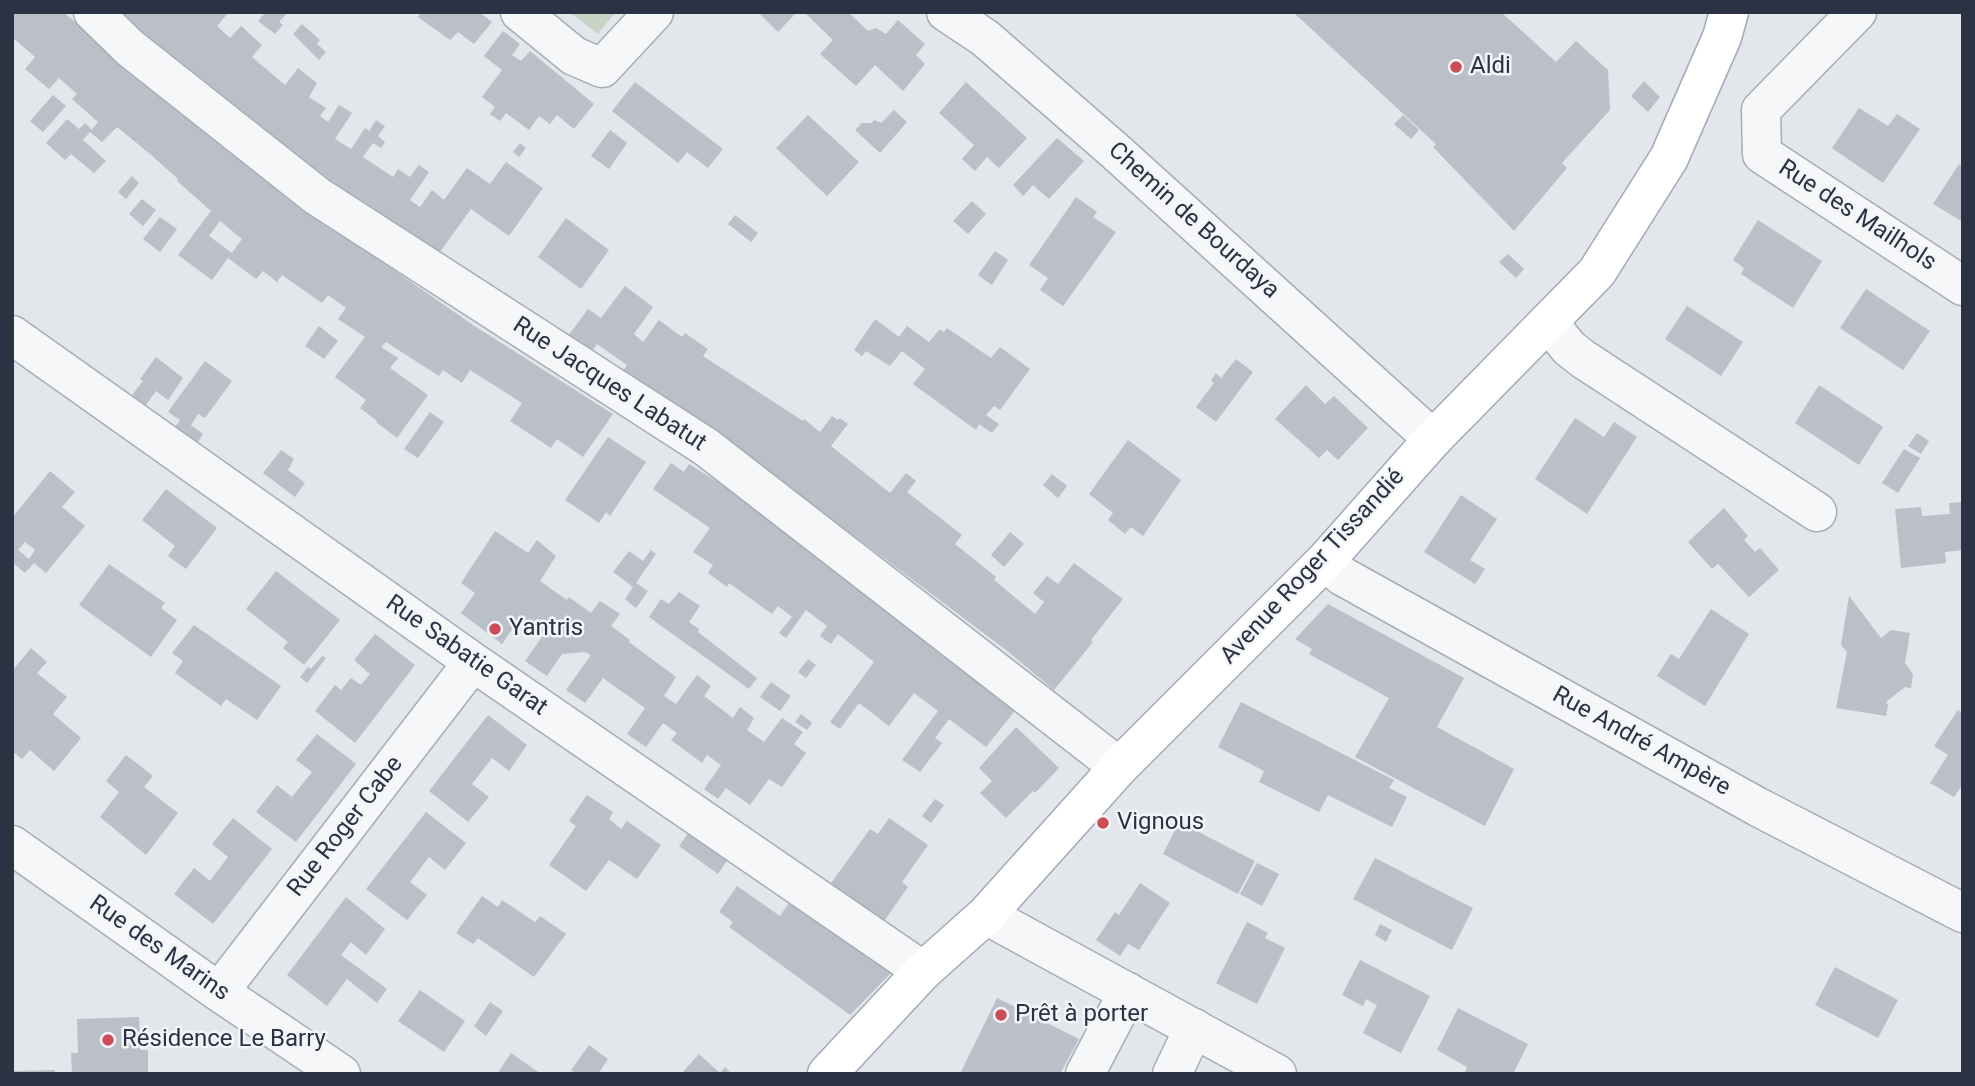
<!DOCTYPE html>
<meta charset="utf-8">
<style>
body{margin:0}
#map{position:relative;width:1975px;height:1086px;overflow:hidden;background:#e3e6eb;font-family:Roboto,sans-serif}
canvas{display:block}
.frame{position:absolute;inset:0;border:14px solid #2b3243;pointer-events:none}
</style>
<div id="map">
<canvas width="1975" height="1086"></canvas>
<div class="frame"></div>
</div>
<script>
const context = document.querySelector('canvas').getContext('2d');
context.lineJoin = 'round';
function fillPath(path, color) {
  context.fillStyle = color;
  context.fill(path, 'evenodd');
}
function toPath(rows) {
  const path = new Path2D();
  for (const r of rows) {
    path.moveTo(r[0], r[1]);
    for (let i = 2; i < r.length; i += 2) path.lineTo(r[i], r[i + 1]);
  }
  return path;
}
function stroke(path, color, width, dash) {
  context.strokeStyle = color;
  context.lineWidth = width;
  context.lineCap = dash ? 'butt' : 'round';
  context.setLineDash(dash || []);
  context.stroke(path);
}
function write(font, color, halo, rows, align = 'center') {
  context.font = font + ' Roboto,sans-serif';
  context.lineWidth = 5;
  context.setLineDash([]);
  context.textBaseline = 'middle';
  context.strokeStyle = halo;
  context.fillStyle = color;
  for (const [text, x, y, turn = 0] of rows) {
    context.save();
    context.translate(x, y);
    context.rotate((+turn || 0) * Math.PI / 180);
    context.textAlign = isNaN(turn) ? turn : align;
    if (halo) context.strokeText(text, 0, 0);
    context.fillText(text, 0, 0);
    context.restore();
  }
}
const green = toPath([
 [569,12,616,12,598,34]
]);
const building = toPath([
 [12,12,63,12,306,209,473,325,613,414,583,457,557,439,551,448,510,421,522,403,470,370,462,383,443,370,439,376,386,342,381,347,398,358,390,368,428,395,397,438,376,422,377,421,360,408,366,400,335,377,365,337,338,319,346,308,328,295,322,303,282,275,277,282,263,271,256,279,228,258,212,280,178,255,211,211,177,181,178,179,150,154,117,127,102,142,90,132,83,140,106,161,94,173,71,154,65,160,46,143,67,119,79,129,85,123,92,130,98,122,72,99,77,94,59,78,49,89,25,69,35,57,12,37],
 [220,221,242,239,232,253,209,236],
 [115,12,229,12,217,26,230,38,241,26,262,45,252,57,285,85,298,68,317,83,309,97,326,108,320,116,328,122,339,105,352,113,335,139,351,149,365,128,369,131,376,120,385,126,378,136,385,142,381,148,373,143,363,157,393,177,398,169,410,177,419,165,429,172,410,200,420,207,432,190,444,200,467,168,490,184,506,162,543,188,509,236,471,209,435,259,339,193],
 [266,12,288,12,279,22,283,25,275,34,258,21],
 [421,12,479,12,492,22,474,44,458,32,450,40,418,17],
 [758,12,797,12,778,32],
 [804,12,848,12,868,31,876,28,886,34,898,20,925,44,916,55,925,64,903,91,875,65,856,86,820,54,833,40],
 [1293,12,1501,12,1556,62,1576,41,1608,70,1610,110,1562,163,1567,168,1514,231,1433,147,1436,144],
 [302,24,320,40,317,44,326,52,319,60,293,34],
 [503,31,520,44,512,55,521,61,530,51,594,104,574,129,557,115,550,124,539,116,529,130,506,113,500,121,490,114,495,107,482,97,502,70,484,56],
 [1644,81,1660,97,1648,112,1631,96],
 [635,82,723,149,708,168,687,152,678,163,612,111],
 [966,82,1027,138,999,168,987,157,975,171,962,159,974,145,939,113],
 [53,95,66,106,43,132,30,121],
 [1859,108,1888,126,1897,114,1920,129,1883,183,1832,148],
 [894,110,907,122,880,153,855,130,862,123,872,123,874,120,881,123],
 [808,115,859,162,827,196,776,148],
 [1403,115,1419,130,1411,139,1394,124],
 [610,130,627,143,609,169,591,156],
 [1057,138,1084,161,1049,199,1033,185,1023,196,1013,185],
 [520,143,526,148,519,157,513,152],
 [1959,164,1963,167,1963,222,1933,204],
 [132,176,139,183,126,199,118,192],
 [1076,197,1097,212,1093,217,1116,232,1063,306,1040,290,1048,278,1029,265],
 [142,199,156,210,143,226,129,214],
 [972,201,986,214,968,234,953,221],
 [735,215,758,233,751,242,728,224],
 [160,217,177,229,160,252,143,239],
 [566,218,609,250,581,289,538,257],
 [1758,220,1822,261,1793,308,1741,274,1744,268,1733,260],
 [995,251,1008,260,992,285,978,275],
 [1508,254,1524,269,1516,278,1499,262],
 [625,286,653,307,634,334,643,342,659,320,682,337,685,333,708,349,703,356,803,421,804,419,820,432,832,416,838,420,840,418,848,424,831,446,890,493,906,473,916,481,907,492,962,535,955,544,996,577,994,580,1035,614,1044,602,1033,593,1047,576,1058,584,1074,563,1123,599,1091,640,1093,642,1054,690,1006,650,857,538,617,379,627,365,597,344,586,359,563,343,588,309,601,318],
 [1866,289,1930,331,1903,370,1840,328],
 [1687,306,1743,342,1721,376,1665,339],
 [875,319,899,337,907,326,929,342,940,329,944,332,947,328,991,358,1000,347,1030,369,1000,410,994,406,986,415,999,424,992,433,979,424,976,430,913,384,925,369,902,351,890,366,866,351,862,356,854,350],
 [319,326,338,341,324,359,305,346],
 [156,357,183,378,168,400,156,391,146,405,132,395,143,381,140,379],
 [1236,359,1253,372,1216,422,1196,407,1214,383,1211,380,1216,373,1221,378],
 [205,361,232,381,205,418,198,414,191,425,203,434,198,442,175,427,180,420,168,412],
 [1306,385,1325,404,1334,396,1368,428,1338,460,1327,450,1319,458,1275,419],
 [1819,385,1883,427,1859,465,1795,423],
 [430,412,444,422,418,458,404,449],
 [1575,418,1604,437,1614,422,1637,437,1587,514,1535,479],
 [1917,433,1929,441,1921,454,1908,446],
 [608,437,646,462,610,516,606,512,599,523,565,500],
 [1128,440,1181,480,1143,536,1131,527,1125,534,1108,520,1113,513,1089,494],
 [1904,449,1920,458,1898,493,1882,483],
 [281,450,294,459,288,470,305,483,295,497,263,473],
 [671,463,684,472,689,464,745,499,1018,707,986,747,949,719,935,738,942,743,920,772,902,760,938,711,914,693,889,726,859,703,840,729,830,722,874,662,838,634,831,644,820,636,827,626,806,610,786,638,779,633,792,617,778,606,772,614,729,583,727,587,708,573,713,565,693,552,710,528,653,489],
 [50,471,75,492,62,507,85,526,46,573,34,563,25,573,12,562,12,518],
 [25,542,35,550,29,559,18,550],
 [1052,474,1067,486,1058,498,1043,485],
 [166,489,217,528,186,569,168,556,175,546,142,520],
 [1461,495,1497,519,1470,560,1485,569,1475,584,1424,552],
 [1963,502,1963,550,1945,552,1946,563,1901,568,1895,509,1921,507,1922,516,1950,514,1949,503],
 [1724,508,1748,536,1744,540,1755,552,1760,548,1779,570,1749,597,1718,564,1712,569,1688,542],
 [495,531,528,553,537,540,556,556,540,581,567,600,569,597,591,613,600,601,620,614,611,626,630,640,629,642,676,677,664,696,676,704,697,675,711,686,704,696,733,718,740,707,754,718,747,730,764,742,782,718,803,732,794,744,806,753,782,787,769,779,750,805,726,788,718,799,704,789,721,765,707,755,702,763,671,740,677,733,663,723,646,747,627,734,645,708,603,678,585,703,566,690,591,655,585,652,562,654,547,676,525,661,544,634,520,618,502,644,461,613,475,593,461,583],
 [1010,532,1024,544,1004,567,991,555],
 [651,550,656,554,636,583,648,591,636,608,625,599,633,587,613,572,629,551,643,561],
 [109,564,165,603,161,608,177,620,151,657,79,605],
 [276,571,340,620,304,665,283,648,288,642,246,609],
 [679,592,700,606,689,622,699,629,698,632,757,678,749,689,649,617,661,599,669,604],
 [1849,596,1881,638,1891,630,1910,633,1905,663,1913,674,1911,688,1905,687,1886,702,1888,705,1886,716,1836,708,1847,652,1841,645],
 [1328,604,1464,678,1437,727,1514,769,1485,826,1355,757,1389,698,1309,654,1312,649,1295,639],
 [1711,609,1749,634,1705,706,1657,676,1671,654,1679,659],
 [194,625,281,686,257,720,226,699,221,706,175,673,183,661,172,653],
 [375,634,415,665,355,743,315,711,335,685,341,690,351,678,361,685,370,674,354,660],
 [31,648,47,662,37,673,67,697,53,714,81,738,54,771,30,750,22,759,12,751,12,671],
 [322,656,326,658,307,683,300,677,308,667,311,669],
 [808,659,816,665,806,678,798,672],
 [771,682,791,696,780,711,760,697],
 [1241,702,1394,780,1389,788,1407,797,1392,827,1328,795,1319,812,1259,782,1264,771,1218,747],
 [1958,710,1963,714,1963,784,1954,797,1930,783,1948,755,1934,746],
 [801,714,812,723,807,730,795,722],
 [488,715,527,745,509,771,492,758,472,784,489,797,468,822,429,791],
 [1016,727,1059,768,1035,793,1033,791,1006,818,980,793,992,781,979,768],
 [317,734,356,764,296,842,256,812,277,785,292,797,312,772,296,760],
 [126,755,153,776,144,787,178,813,146,855,100,817,119,792,106,781],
 [587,795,613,812,609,819,621,829,627,821,661,845,637,879,609,860,586,891,549,865,576,826,569,821],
 [935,799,944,805,931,823,922,816],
 [426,812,466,843,445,870,429,857,410,882,427,895,407,920,366,889],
 [233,818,272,849,213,924,174,894,194,868,210,881,228,857,212,844],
 [889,818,928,845,902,882,908,887,882,924,829,886,870,829,878,834],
 [1179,822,1255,861,1238,894,1163,854],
 [692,828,730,856,718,874,679,846],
 [1375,858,1473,908,1452,950,1353,899],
 [1257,863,1279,874,1262,906,1240,894],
 [1140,883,1170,903,1139,950,1128,944,1120,956,1096,940,1115,912,1119,915],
 [737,886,780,916,791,900,891,973,850,1015,729,927,733,922,719,912],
 [482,896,498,907,502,900,535,922,540,916,566,934,534,977,478,938,473,944,456,933],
 [346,897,385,929,366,955,351,942,341,955,387,989,377,1003,347,979,327,1006,287,975],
 [1247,922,1268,933,1265,938,1285,948,1257,1004,1216,983],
 [1380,924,1392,930,1386,942,1375,935],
 [1360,960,1430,996,1401,1053,1363,1033,1377,1005,1366,999,1363,1006,1342,995],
 [1835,967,1898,1000,1878,1038,1815,1005],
 [420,990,465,1021,444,1052,398,1021],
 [997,998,1079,1039,1060,1074,960,1074],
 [490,1002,503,1011,486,1036,474,1026],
 [1458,1008,1528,1044,1513,1074,1464,1074,1467,1067,1437,1050],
 [139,1017,140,1050,148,1050,148,1074,72,1074,71,1053,78,1053,77,1019],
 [589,1045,608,1059,598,1074,576,1074,571,1070],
 [511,1053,541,1074,497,1074],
 [699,1054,720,1073,725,1067,732,1074,681,1074],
 [55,1070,55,1074,12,1074,12,1071]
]);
const minor = toPath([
 [93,12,130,48,317,196,706,447,1119,767],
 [520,12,574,56,602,68,654,12],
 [946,12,985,38,1115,151,1433,439],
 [1857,12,1761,110,1762,154,1963,286],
 [1548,322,1569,348,1583,359,1817,512],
 [12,335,473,662,923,971],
 [1325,561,1342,576,1758,807,1963,913],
 [12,845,219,992,341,1074],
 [986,915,1277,1074],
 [219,992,473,662],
 [1085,1074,1128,992],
 [1172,1074,1194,1028]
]);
const major = toPath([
 [827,1074,923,971,986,915,1119,767,1325,561,1433,439,1597,272,1669,158,1722,37,1729,12]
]);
const markers = [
 [1456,67,7,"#cb4d58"],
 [495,629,7,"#cb4d58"],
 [1103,823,7,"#cb4d58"],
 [1001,1015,7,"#cb4d58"],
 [108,1040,7,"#cb4d58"]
];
const poiNames = [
 ["Aldi",1470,67],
 ["Yantris",509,629],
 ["Vignous",1117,823],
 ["Prêt à porter",1015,1015],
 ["Résidence Le Barry",122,1040]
];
const streetNames = [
 ["Rue des Mailhols",1857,216,33],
 ["Chemin de Bourdaya",1193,221,42],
 ["Rue Jacques Labatut",609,385,33],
 ["Avenue Roger Tissandié",1313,567,-47],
 ["Rue Sabatie Garat",466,656,35],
 ["Rue André Ampère",1641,742,29],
 ["Rue Roger Cabe",346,827,-52],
 ["Rue des Marins",159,949,35]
];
fillPath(green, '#c8d4c4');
fillPath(building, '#babfc8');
stroke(minor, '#a8acb5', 41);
stroke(major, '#a3a9b6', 41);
stroke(minor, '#f6f7f9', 38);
stroke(major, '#fff', 38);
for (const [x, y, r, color] of markers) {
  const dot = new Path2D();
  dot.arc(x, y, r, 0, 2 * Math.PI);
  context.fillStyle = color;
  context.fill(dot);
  stroke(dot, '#f3f5f8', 2.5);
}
write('24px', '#2b3243', '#f3f5f8', poiNames, 'left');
write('24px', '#2b3243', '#f3f5f8', streetNames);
</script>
